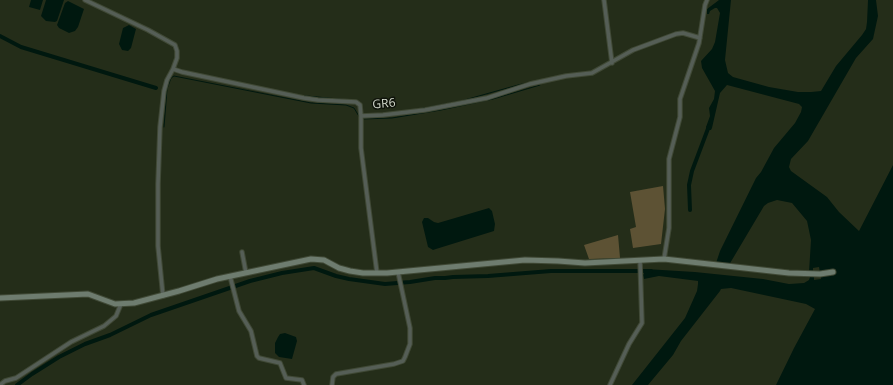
<!DOCTYPE html>
<style>
body{margin:0}
canvas{display:block;background:#242d19}
</style>
<canvas width="893" height="385"></canvas>
<script>
const context = document.querySelector('canvas').getContext('2d');
context.lineJoin = 'round';
function fillPath(path, color) {
  context.fillStyle = color;
  context.fill(path, 'evenodd');
}
function toPath(rows) {
  const path = new Path2D();
  for (const r of rows) {
    path.moveTo(r[0], r[1]);
    for (let i = 2; i < r.length; i += 2) path.lineTo(r[i], r[i + 1]);
  }
  return path;
}
function stroke(path, color, width, dash) {
  context.strokeStyle = color;
  context.lineWidth = width;
  context.lineCap = dash ? 'butt' : 'round';
  context.setLineDash(dash || []);
  context.stroke(path);
}
function write(font, color, halo, rows, align = 'center') {
  context.font = font + ' "Open Sans",sans-serif';
  context.lineWidth = 3;
  context.setLineDash([]);
  context.textBaseline = 'middle';
  context.strokeStyle = halo;
  context.fillStyle = color;
  for (const [text, x, y, turn = 0] of rows) {
    context.save();
    context.translate(x, y);
    context.rotate((+turn || 0) * Math.PI / 180);
    context.textAlign = isNaN(turn) ? turn : align;
    if (halo) context.strokeText(text, 0, 0);
    context.fillText(text, 0, 0);
    context.restore();
  }
}
const green = toPath([
 [663,186,665,209,661,244,633,248,630,229,636,227,630,192],
 [618,235,620,258,589,259,584,245]
]);
const water = toPath([
 [31,0,43,0,40,10,29,7],
 [46,0,64,0,57,21,55,22,46,21,41,16],
 [719,0,731,0,725,60,728,73,733,77,769,87,798,92,811,92,821,91,836,66,862,35,866,29,867,22,868,0,876,0,878,16,873,39,856,58,808,141,791,159,789,167,791,171,827,197,839,212,859,231,893,165,893,385,776,385,794,348,815,309,806,304,731,288,721,289,720,291,681,341,673,355,648,385,632,385,685,318,697,291,698,284,698,281,659,276,644,279,643,275,646,269,695,272,763,279,789,284,804,283,809,280,810,277,814,276,814,280,821,279,819,267,813,268,813,272,809,272,811,240,807,221,792,203,777,200,768,203,764,206,729,265,716,263,720,251,756,178,761,172,774,148,795,123,801,112,802,107,799,104,727,85,720,93,712,128,711,130,707,130,706,127,710,116,709,108,714,99,715,91,702,68,701,61,712,49,715,42,720,13,717,8,715,8,710,11,709,14,707,14,707,9],
 [68,1,84,9,78,27,75,31,69,33,59,28,57,25,65,3],
 [129,25,136,29,131,48,128,51,122,50,119,44,123,28],
 [489,208,492,211,495,224,494,231,436,249,433,250,428,247,422,222,424,218,428,218,434,222,438,223],
 [285,333,296,337,297,341,292,359,279,357,275,353,275,343,278,337,280,334]
]);
const stream = toPath([
 [296,95,349,100],
 [413,110,461,101,518,85,558,76],
 [363,119,392,118,441,110,493,99,540,85],
 [164,127,167,89,171,78,174,76,311,103,346,105,354,108,360,118]
]);
const canal = toPath([
 [0,36,21,47,156,88],
 [690,210,689,185,692,171,709,126],
 [17,385,32,374,59,357,85,344,110,335,151,315,250,281,282,273,314,268,336,276,349,279,385,284,410,282,435,278,445,278,453,277,488,276,551,271,651,271]
]);
const street = toPath([
 [85,0,148,30,175,45,177,51,177,58,173,69,182,72,304,98,318,100,356,102,360,105,361,116,383,115,425,110,487,98,530,84,566,76,592,73,633,50,676,34,683,33,700,38],
 [604,0,612,63],
 [361,116,361,148,377,273],
 [242,252,246,273],
 [664,259,669,228,669,159,680,117,680,99,699,43,705,5,707,0],
 [230,276,239,311,251,331,257,356,259,358,280,363,286,378,302,380,304,385],
 [163,296,158,246,158,184,160,127,164,91,167,80,173,69],
 [0,385,5,381,16,378,71,342,104,326,116,316,121,304],
 [332,385,333,377,336,374,394,364,403,361,405,357,410,344,410,328,398,272],
 [610,385,629,344,642,323,640,260]
]);
const secondary = toPath([
 [0,298,88,294,115,304,134,303,179,291,217,279,311,259,324,260,339,268,350,271,363,273,387,273,525,260,558,261,585,263,664,259,789,273,820,274,833,272]
]);
const streetNames = [
 ["GR6",384,104,-5]
];
fillPath(green, '#5d5234');
fillPath(water, '#00180f');
stroke(stream, '#00180f', 1);
stroke(canal, '#00180f', 4);
stroke(street, '#404936', 5.5);
stroke(secondary, '#404936', 7);
stroke(street, '#555e56', 3.5);
stroke(secondary, '#6e7c6f', 5);
write('12px', '#d5dbce', '#10140b', streetNames);
</script>
